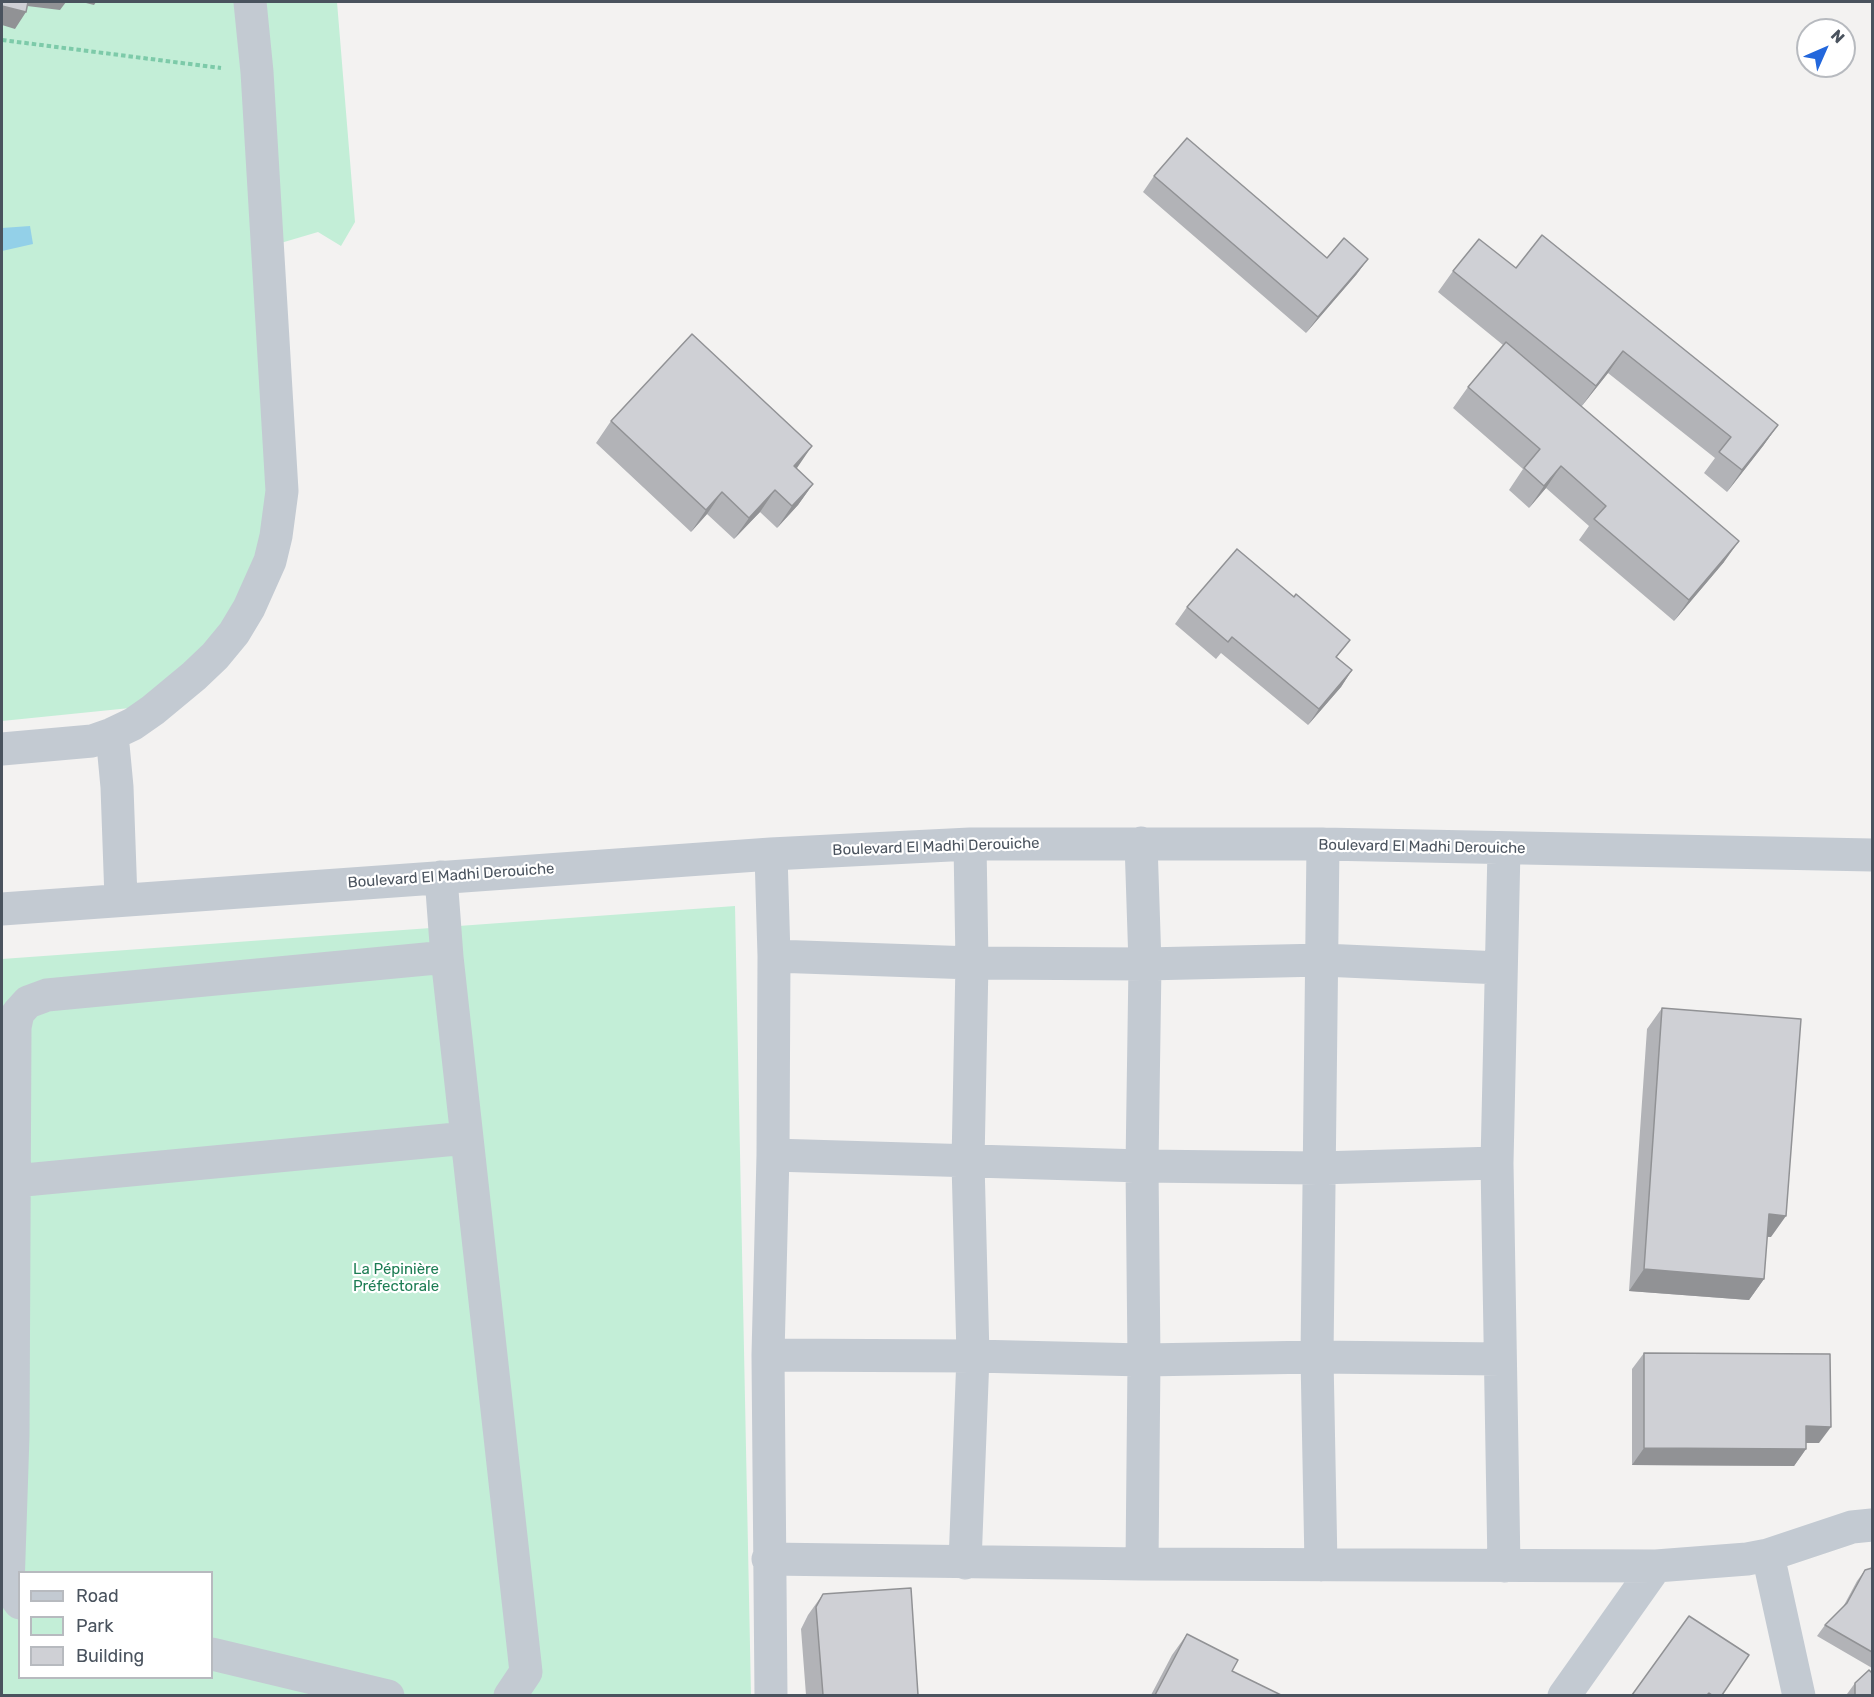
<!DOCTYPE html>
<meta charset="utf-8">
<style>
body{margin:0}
#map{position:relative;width:1874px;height:1697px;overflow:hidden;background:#f3f2f1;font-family:Rubik,sans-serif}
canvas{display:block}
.frame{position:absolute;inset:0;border:3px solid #4a535e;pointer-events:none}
.legend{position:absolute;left:18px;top:1571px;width:195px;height:108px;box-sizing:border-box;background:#fff;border:2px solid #b7babf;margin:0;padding:8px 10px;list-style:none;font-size:18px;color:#4a535e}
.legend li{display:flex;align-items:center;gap:12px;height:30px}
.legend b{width:30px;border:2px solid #b7babf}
.north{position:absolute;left:1796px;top:18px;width:60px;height:60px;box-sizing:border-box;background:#fff;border:2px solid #b7babf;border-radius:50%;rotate:45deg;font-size:16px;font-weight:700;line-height:24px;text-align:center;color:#4a535e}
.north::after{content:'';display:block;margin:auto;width:21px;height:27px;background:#2367dc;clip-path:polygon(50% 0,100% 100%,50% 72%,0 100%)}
</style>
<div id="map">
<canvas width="1874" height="1697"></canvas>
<div class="frame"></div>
<ul class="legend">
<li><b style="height:8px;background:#c3cad2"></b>Road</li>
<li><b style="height:16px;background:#c3eed7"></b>Park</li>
<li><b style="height:16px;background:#cfd0d5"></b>Building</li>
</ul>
<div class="north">N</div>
</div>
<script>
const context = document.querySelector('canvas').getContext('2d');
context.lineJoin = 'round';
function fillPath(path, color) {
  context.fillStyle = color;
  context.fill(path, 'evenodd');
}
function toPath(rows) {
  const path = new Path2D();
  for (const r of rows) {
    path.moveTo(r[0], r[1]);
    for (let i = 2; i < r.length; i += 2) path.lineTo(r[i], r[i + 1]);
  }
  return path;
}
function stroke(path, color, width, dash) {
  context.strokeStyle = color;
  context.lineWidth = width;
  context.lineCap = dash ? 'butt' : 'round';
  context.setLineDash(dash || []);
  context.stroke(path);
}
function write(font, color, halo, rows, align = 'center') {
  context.font = font + ' Rubik,sans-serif';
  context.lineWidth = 4.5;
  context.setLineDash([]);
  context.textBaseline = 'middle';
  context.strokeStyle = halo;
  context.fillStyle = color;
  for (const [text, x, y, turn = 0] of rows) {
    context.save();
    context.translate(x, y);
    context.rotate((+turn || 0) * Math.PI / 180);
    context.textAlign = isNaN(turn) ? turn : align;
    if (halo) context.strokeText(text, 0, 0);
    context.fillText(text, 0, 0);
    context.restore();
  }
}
const green = toPath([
 [2,2,337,2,355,222,341,246,318,232,274,245,281,507,234,623,140,707,2,721],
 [735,906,751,1695,2,1696,2,959],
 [20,1572,212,1572,212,1678,20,1678]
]);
const water = toPath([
 [30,226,33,244,2,251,2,228]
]);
const path = toPath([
 [2,40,221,68]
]);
const minor = toPath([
 [112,734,117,787,121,899],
 [2,749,92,741,112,734,133,724,153,710,194,676,215,656,234,633,249,608,270,561,276,536,282,491,257,72,250,2],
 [1141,843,1145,964,1142,1166,1144,1360,1142,1564],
 [1504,849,1497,1163,1504,1566],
 [771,854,774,956,773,1155,768,1355,771,1696],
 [441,877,447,957,526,1672,510,1696],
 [2,909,771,854,970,844,1323,844,1872,855],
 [774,956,972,963,1145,964,1323,960,1500,968],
 [773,1155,1142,1166,1318,1168,1497,1163],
 [14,1181,467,1138],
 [768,1355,973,1356,1144,1360,1317,1357,1500,1359],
 [1768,1555,1799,1696],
 [768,1559,1142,1564,1656,1566,1747,1559,1768,1555,1852,1527,1872,1525],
 [965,1563,973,1356,968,1162,972,963,970,844],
 [1321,1565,1317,1357,1323,844],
 [20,1603,8,1587,13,1436,15,1027,18,1013,28,1002,47,995,447,957],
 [212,1654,388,1696],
 [1564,1696,1656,1566]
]);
const wall = toPath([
 [1154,176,1327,258,1368,259,1356,275,1306,333,1143,192],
 [1516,268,1778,425,1763,446,1727,492,1704,473,1715,458,1608,373,1581,407,1724,562,1674,621,1579,540,1589,526,1546,488,1529,508,1509,490,1523,469,1453,408,1468,387,1503,345,1438,292,1453,271],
 [611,421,796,468,813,484,798,505,777,528,760,512,734,539,707,514,691,532,596,443],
 [1187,607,1338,658,1352,670,1341,687,1308,725,1221,653,1216,659,1175,624],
 [1662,1008,1771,1237,1767,1237,1764,1279,1749,1300,1629,1291,1647,1029],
 [1644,1353,1819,1443,1806,1443,1806,1449,1794,1466,1632,1465,1632,1369],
 [1872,1568,1872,1668,1817,1636,1825,1625,1843,1607,1857,1581,1865,1570],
 [823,1594,918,1695,806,1695,801,1629,808,1615],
 [1187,1634,1232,1671,1281,1695,1151,1695,1172,1655],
 [1855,1683,1872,1695,1847,1695,1847,1694]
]);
const shadedWall = toPath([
 [22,2,66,2,60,10,19,5],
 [82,2,96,2,94,5],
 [2,6,26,12,15,29,2,25],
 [1368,259,1356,275,1306,333,1318,317],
 [1623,351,1608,373,1581,407,1596,386],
 [1778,425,1763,446,1727,492,1742,470],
 [812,446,797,468,779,487,794,466],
 [1561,466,1546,488,1529,508,1544,486],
 [813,484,798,505,777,528,792,506],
 [775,490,760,512,734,539,749,518],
 [722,492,707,514,691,532,706,510],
 [1739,541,1724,562,1674,621,1689,600],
 [1352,670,1341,687,1308,725,1319,709],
 [1769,1214,1786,1216,1771,1237,1754,1236],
 [1644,1269,1764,1279,1749,1300,1629,1291],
 [1806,1426,1831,1427,1819,1443,1794,1443],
 [1644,1448,1806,1449,1794,1466,1632,1465]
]);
const building = toPath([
 [2,2,28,2,26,12,2,6,2,2],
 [1187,138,1327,258,1344,238,1368,259,1318,317,1154,176,1187,138],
 [1542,235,1778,425,1742,470,1719,452,1731,437,1623,351,1596,386,1453,271,1479,239,1516,268,1542,235],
 [692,334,812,446,794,466,813,484,792,506,775,490,749,518,722,492,706,510,611,421,692,334],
 [1506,342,1739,541,1689,600,1594,519,1606,506,1561,466,1544,486,1524,468,1540,449,1468,387,1506,342],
 [1237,549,1294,597,1296,594,1350,640,1336,657,1352,670,1319,709,1232,637,1228,642,1187,607,1237,549],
 [1662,1008,1801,1019,1786,1216,1769,1214,1764,1279,1644,1269,1662,1008],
 [1644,1353,1830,1354,1831,1427,1806,1426,1806,1449,1644,1448,1644,1353],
 [1872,1568,1872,1652,1825,1625,1847,1603,1865,1570,1872,1568],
 [911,1588,918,1695,823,1695,816,1607,823,1594,911,1588],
 [1689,1616,1749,1655,1722,1695,1712,1695,1709,1693,1707,1695,1632,1695,1689,1616],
 [1187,1634,1238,1660,1232,1671,1281,1695,1155,1695,1187,1634],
 [1869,1670,1872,1673,1872,1695,1855,1695,1855,1683,1869,1670]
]);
const streetNames = [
 ["Boulevard El Madhi Derouiche",936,847,-2],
 ["Boulevard El Madhi Derouiche",1422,847,1],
 ["Boulevard El Madhi Derouiche",451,876,-4]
];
const parkNames = [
 ["La Pépinière",396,1270],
 ["Préfectorale",396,1287]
];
fillPath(green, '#c3eed7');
fillPath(water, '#93d0e8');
stroke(path, '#7dcaa9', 4, [4.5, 3]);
stroke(minor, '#c3cad2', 33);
fillPath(wall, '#b2b3b7');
fillPath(shadedWall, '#919295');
fillPath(building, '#cfd0d5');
stroke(building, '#919295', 1.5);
write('15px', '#4a535e', '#fff', streetNames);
write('15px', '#1d7d54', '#fff', parkNames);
</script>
